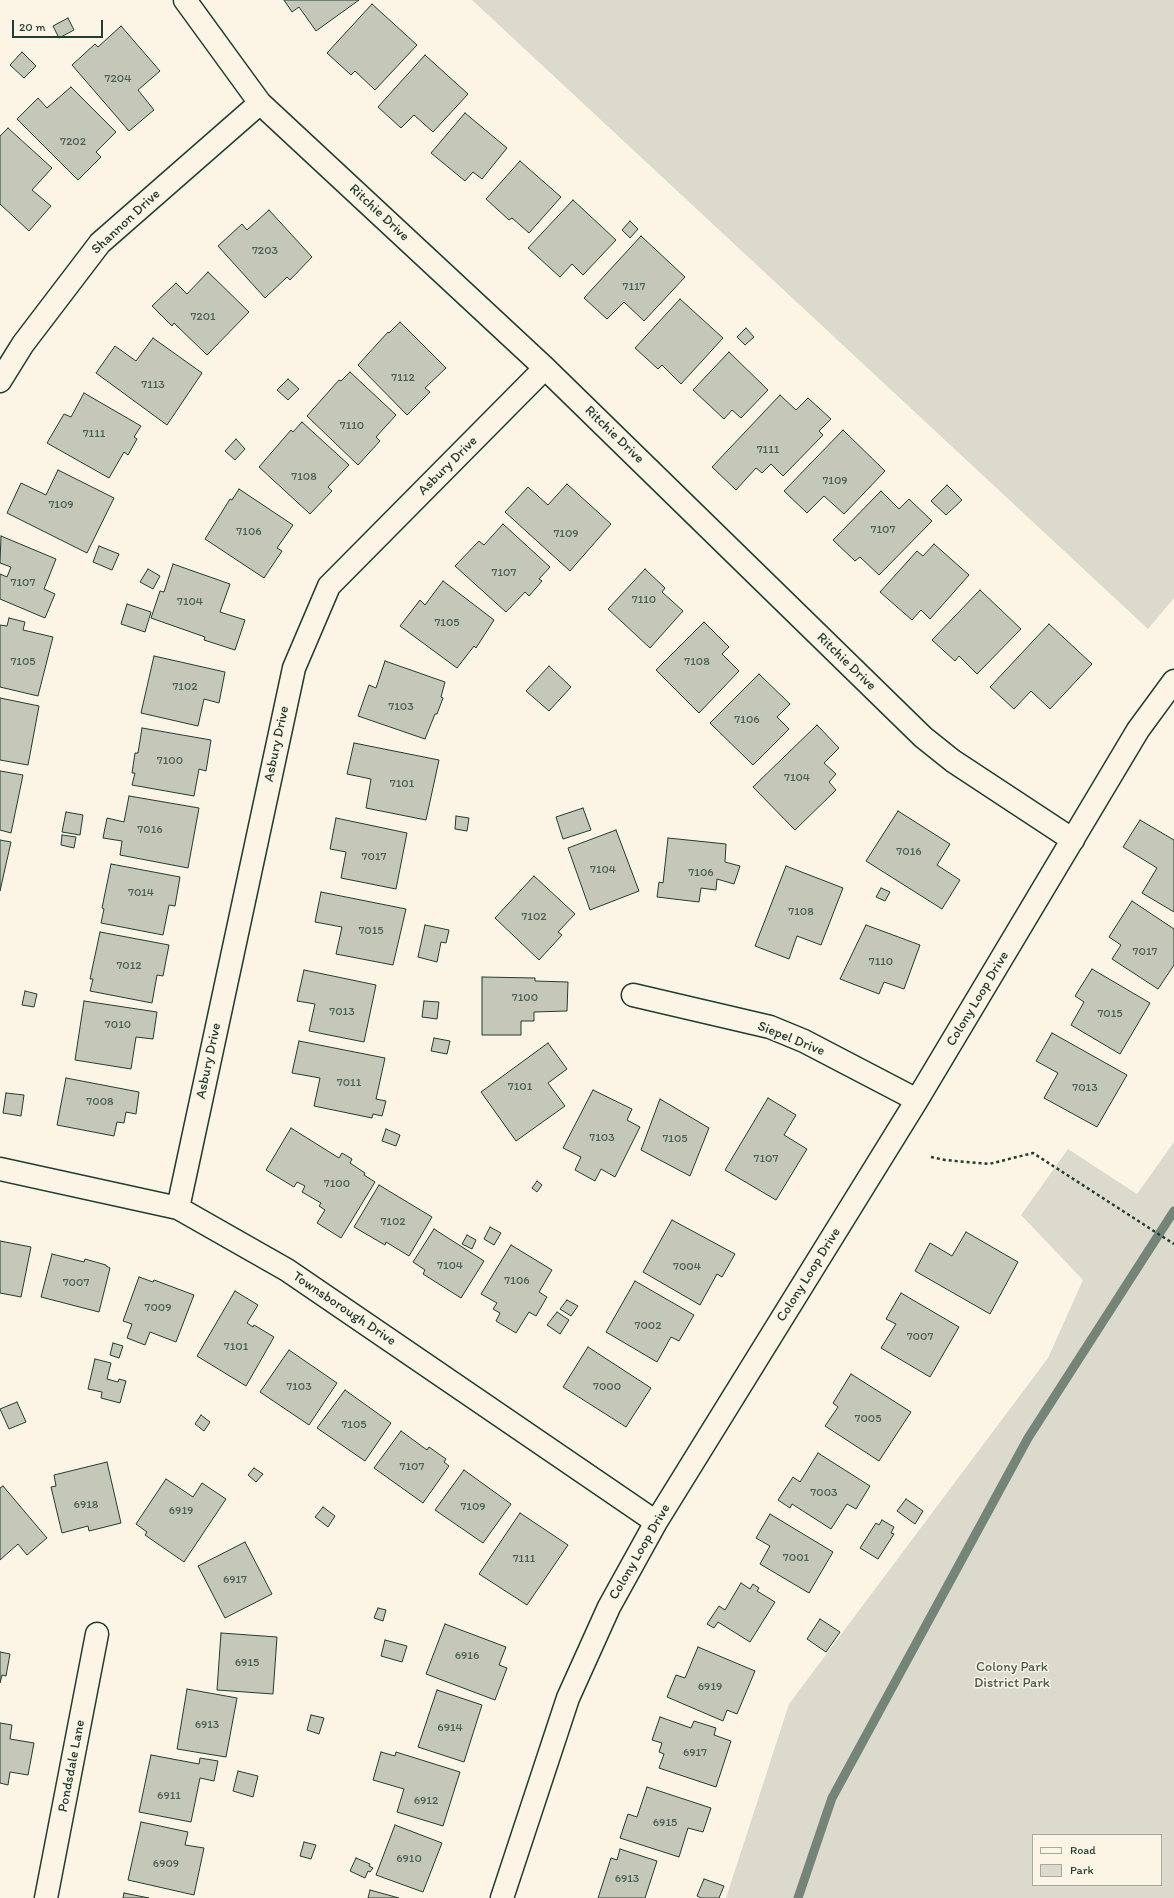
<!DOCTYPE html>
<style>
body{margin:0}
#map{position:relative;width:1174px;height:1898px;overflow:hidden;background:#fcf5e5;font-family:Itim,sans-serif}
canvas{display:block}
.legend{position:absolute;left:1032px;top:1834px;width:130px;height:52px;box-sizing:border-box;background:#fcf5e5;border:1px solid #a4ab9e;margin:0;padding:5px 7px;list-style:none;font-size:12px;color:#1f3d34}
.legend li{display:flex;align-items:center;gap:8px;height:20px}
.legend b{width:20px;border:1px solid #a4ab9e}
.scale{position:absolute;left:12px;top:20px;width:91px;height:18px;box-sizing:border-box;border:2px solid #1f3d34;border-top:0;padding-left:5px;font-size:12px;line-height:14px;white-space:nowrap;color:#1f3d34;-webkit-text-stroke:3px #fcf5e5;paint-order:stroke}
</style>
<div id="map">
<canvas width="1174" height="1898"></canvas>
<ul class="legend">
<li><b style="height:5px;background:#fcf5e5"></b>Road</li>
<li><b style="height:11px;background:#dcdacc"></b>Park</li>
</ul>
<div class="scale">20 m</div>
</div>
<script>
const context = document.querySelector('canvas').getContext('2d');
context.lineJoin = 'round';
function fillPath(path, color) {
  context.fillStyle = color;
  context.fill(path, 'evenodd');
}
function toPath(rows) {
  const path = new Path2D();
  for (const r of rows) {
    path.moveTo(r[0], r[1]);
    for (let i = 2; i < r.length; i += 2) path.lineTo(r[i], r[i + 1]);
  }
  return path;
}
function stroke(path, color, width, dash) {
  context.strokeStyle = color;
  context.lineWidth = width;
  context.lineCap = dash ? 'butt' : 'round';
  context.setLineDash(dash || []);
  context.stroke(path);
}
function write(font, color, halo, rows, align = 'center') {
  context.font = font + ' Itim,sans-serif';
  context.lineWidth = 3;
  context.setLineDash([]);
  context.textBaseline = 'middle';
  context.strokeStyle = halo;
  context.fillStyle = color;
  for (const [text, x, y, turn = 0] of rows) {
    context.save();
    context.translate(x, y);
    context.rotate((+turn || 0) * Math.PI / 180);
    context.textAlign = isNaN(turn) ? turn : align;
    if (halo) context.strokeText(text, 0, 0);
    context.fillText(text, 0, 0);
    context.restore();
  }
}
const green = toPath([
 [472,0,1174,0,1174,598,1148,629],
 [1174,1142,1174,1898,726,1898,789,1704,1048,1358,1083,1280,1021,1215,1068,1149,1137,1194],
 [1033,1835,1161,1835,1161,1885,1033,1885]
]);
const stream = toPath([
 [798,1898,832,1798,1028,1438,1174,1211]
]);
const building = toPath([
 [284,0,359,0,316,31,299,7,292,12,284,0],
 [372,4,417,45,375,90,355,71,351,75,327,53,372,4],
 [68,18,74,30,59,38,53,26,68,18],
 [121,26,160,71,138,90,154,110,129,131,72,65,95,44,98,47,121,26],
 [22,52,36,66,24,78,10,65,22,52],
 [425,55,468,94,433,132,414,115,401,128,378,107,425,55],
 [71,87,116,132,96,152,101,157,78,180,17,119,38,98,47,108,71,87],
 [465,113,507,148,482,179,473,172,465,181,431,153,465,113],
 [8,128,52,168,32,190,51,206,29,231,0,204,0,136,8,128],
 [520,161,561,197,529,233,512,218,509,220,486,199,520,161],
 [573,200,616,240,583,275,572,264,560,277,528,248,573,200],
 [269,210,312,257,290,280,287,277,265,298,218,246,242,224,247,230,269,210],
 [630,221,638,229,630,238,622,230,630,221],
 [641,236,685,277,644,321,624,302,607,319,584,298,641,236],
 [208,272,249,312,207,355,174,323,172,326,152,306,176,283,187,294,208,272],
 [680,299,723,338,681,384,662,365,658,369,635,348,680,299],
 [400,322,446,368,425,388,430,392,407,415,358,365,388,332,389,333,400,322],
 [746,328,754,337,745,345,737,337,746,328],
 [153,338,202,373,167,425,96,373,115,346,136,361,153,338],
 [729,352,768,390,741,418,732,410,724,419,693,390,729,352],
 [350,372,396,415,376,437,380,441,358,465,307,416,339,380,341,381,350,372],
 [288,379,299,389,288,400,277,390,288,379],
 [84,393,141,426,134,437,137,439,128,455,124,452,109,478,47,443,64,414,71,417,84,393],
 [780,395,796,410,808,398,831,419,819,431,823,435,783,476,771,464,762,473,756,468,736,490,712,467,780,395],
 [302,422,349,465,328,487,332,491,310,514,259,467,291,430,293,432,302,422],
 [843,430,885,471,844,514,824,496,807,513,784,491,843,430],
 [236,439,245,449,235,460,225,451,236,439],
 [58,470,114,498,87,553,7,513,21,483,46,495,58,470],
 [567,484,611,524,570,571,505,512,528,487,548,505,567,484],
 [947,485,962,500,946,515,931,501,947,485],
 [239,489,293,525,277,548,282,551,264,578,205,539,230,499,232,500,239,489],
 [881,491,899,509,909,499,932,521,879,575,860,557,855,561,833,540,881,491],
 [503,524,550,567,539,579,542,581,529,596,525,592,506,612,455,566,479,541,484,545,503,524],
 [1,536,56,559,44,589,55,594,45,618,0,599,0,574,7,577,11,567,0,563,1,536],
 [934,544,969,575,930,619,921,610,912,620,880,592,917,551,923,556,934,544],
 [99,546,119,554,112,570,93,562,99,546],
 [173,564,230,584,220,612,245,620,235,650,204,640,205,637,151,618,160,591,164,592,173,564],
 [148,569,160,576,153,589,140,582,148,569],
 [645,569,665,588,662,592,683,611,650,648,608,609,645,569],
 [443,581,494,620,476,648,474,646,457,668,400,626,420,600,425,605,443,581],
 [980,590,1021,629,977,674,959,656,955,661,932,640,980,590],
 [127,604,151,612,145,632,121,624,127,604],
 [9,618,25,622,23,630,53,637,38,696,0,687,0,625,7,626,9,618],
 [704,622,729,647,722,654,739,671,699,713,656,670,704,622],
 [1049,624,1092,664,1050,709,1031,691,1014,709,990,687,1049,624],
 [154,656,225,672,219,703,204,699,198,726,141,713,154,656],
 [385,661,445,682,441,697,443,698,437,714,435,714,425,739,358,716,369,685,376,688,385,661],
 [549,666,571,687,549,711,526,691,549,666],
 [759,674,790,704,777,717,789,729,753,765,710,723,759,674],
 [0,698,39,706,28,765,0,760,0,698],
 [817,725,839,748,824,763,836,774,829,782,836,790,795,830,753,787,817,725],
 [142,728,211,740,206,771,199,769,194,796,132,785,135,773,132,773,135,753,138,753,142,728],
 [354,743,439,760,426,820,366,808,371,779,347,774,354,743],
 [0,771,23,775,11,833,0,830,0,771],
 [129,796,199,808,188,868,120,855,122,841,103,838,107,818,124,822,129,796],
 [583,808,591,830,563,839,556,817,583,808],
 [898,811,950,844,937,865,960,880,942,909,866,861,898,811],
 [66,812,83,815,80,835,62,832,66,812],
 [456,816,469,818,467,831,455,829,456,816],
 [336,818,407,833,396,889,341,878,346,852,330,849,336,818],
 [1140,820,1174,840,1174,912,1142,893,1157,868,1123,847,1140,820],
 [616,830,639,891,590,910,568,848,616,830],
 [62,835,76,837,74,848,61,845,62,835],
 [668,838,726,844,725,862,740,866,734,884,717,879,716,890,701,888,699,902,657,897,659,882,663,883,668,838],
 [0,840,11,842,0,891,0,840],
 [111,864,180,877,175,906,169,905,163,935,101,923,104,909,102,908,111,864],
 [786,866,843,888,821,945,797,936,789,959,755,946,786,866],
 [534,876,575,914,558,932,562,935,539,960,495,918,534,876],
 [881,888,890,892,885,901,876,897,881,888],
 [321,892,406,909,393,965,336,954,342,927,315,922,321,892],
 [1132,901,1174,929,1174,965,1158,989,1112,959,1121,945,1109,937,1132,901],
 [425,925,449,930,446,943,441,942,437,962,418,957,425,925],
 [866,925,920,945,904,989,884,982,879,994,840,979,866,925],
 [100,932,169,945,163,976,157,975,152,1003,90,991,93,979,90,979,100,932],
 [1092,969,1150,1003,1120,1054,1071,1025,1084,1002,1075,996,1092,969],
 [304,970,376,985,364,1042,309,1031,315,1004,297,1001,304,970],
 [482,977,535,978,535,981,568,982,567,1011,534,1012,534,1021,521,1021,521,1035,482,1035,482,977],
 [25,991,37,994,34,1007,22,1005,25,991],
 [84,1001,157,1012,153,1039,136,1037,131,1069,75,1060,84,1001],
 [424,1001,439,1002,437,1019,422,1017,424,1001],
 [1052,1033,1127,1075,1097,1127,1044,1098,1058,1073,1036,1061,1052,1033],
 [434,1038,450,1041,447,1054,431,1051,434,1038],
 [299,1041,385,1058,376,1099,386,1101,382,1116,373,1114,372,1118,314,1106,320,1078,292,1073,299,1041],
 [548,1043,567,1069,548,1083,565,1106,516,1141,481,1092,548,1043],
 [66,1078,139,1092,136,1114,126,1112,124,1123,117,1122,114,1136,57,1125,66,1078],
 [593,1090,632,1109,627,1120,640,1127,615,1177,601,1169,595,1181,575,1170,581,1157,563,1148,593,1090],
 [6,1093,24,1095,21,1116,3,1113,6,1093],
 [768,1098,796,1115,784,1135,807,1149,776,1200,725,1170,768,1098],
 [660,1099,709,1128,690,1176,641,1150,660,1099],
 [291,1128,339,1158,342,1153,352,1159,350,1163,365,1173,364,1175,375,1182,341,1238,317,1223,325,1210,319,1206,321,1203,302,1192,305,1186,297,1182,294,1187,266,1170,291,1128],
 [386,1129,400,1135,396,1146,382,1141,386,1129],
 [537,1181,542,1185,537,1192,532,1188,537,1181],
 [379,1185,432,1217,409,1256,386,1242,385,1245,354,1227,379,1185],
 [672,1220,735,1254,722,1277,717,1274,700,1305,643,1272,672,1220],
 [490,1227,501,1233,494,1245,484,1239,490,1227],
 [434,1229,484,1261,461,1298,423,1274,425,1270,413,1262,434,1229],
 [966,1232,1018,1262,990,1314,915,1271,930,1243,952,1256,966,1232],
 [467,1235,476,1240,472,1249,462,1244,467,1235],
 [0,1241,31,1247,21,1297,0,1293,0,1241],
 [511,1245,552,1270,539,1292,547,1297,536,1316,529,1312,516,1333,496,1321,500,1313,493,1309,497,1303,481,1294,511,1245],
 [52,1254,84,1262,85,1259,106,1265,106,1266,110,1268,99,1312,41,1297,52,1254],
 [139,1277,153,1282,154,1280,194,1295,176,1342,150,1332,145,1345,127,1338,132,1324,123,1321,139,1277],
 [635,1281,694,1315,679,1341,671,1337,657,1362,606,1332,635,1281],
 [235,1291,258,1305,247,1323,253,1327,254,1325,274,1337,246,1386,197,1356,235,1291],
 [901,1293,959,1327,930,1377,881,1348,896,1324,886,1319,901,1293],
 [567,1300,578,1306,571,1316,560,1309,567,1300],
 [557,1312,569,1320,560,1334,547,1325,557,1312],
 [113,1343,123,1346,119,1358,110,1355,113,1343],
 [588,1347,651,1388,626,1427,563,1387,588,1347],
 [289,1350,337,1383,309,1425,260,1392,289,1350],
 [95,1359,111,1363,107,1379,118,1382,119,1379,126,1381,120,1403,101,1398,102,1392,88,1389,95,1359],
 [851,1374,911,1412,879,1461,825,1426,838,1407,833,1403,851,1374],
 [345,1390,391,1423,365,1461,317,1428,345,1390],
 [17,1402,26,1422,9,1429,0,1409,17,1402],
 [201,1415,210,1422,204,1431,195,1424,201,1415],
 [401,1431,427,1450,429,1447,446,1459,444,1462,449,1466,423,1503,374,1468,401,1431],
 [818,1453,870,1486,856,1509,847,1504,831,1529,792,1504,790,1508,778,1500,793,1477,800,1482,818,1453],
 [107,1462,121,1523,89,1531,88,1526,62,1533,51,1487,56,1486,54,1475,107,1462],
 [254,1468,263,1474,256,1482,248,1475,254,1468],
 [464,1470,511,1504,483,1543,435,1510,464,1470],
 [166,1479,193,1497,202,1483,226,1499,184,1562,145,1535,147,1532,136,1524,166,1479],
 [3,1486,47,1538,27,1555,18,1544,0,1560,0,1488,3,1486],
 [906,1499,923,1511,915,1524,897,1511,906,1499],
 [323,1507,335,1516,328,1527,315,1517,323,1507],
 [520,1513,568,1545,527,1605,479,1574,520,1513],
 [770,1514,833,1552,809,1593,760,1564,770,1546,756,1538,770,1514],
 [882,1520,894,1527,891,1533,894,1534,878,1559,860,1548,876,1523,879,1525,882,1520],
 [245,1542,272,1594,225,1618,198,1566,245,1542],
 [741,1583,750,1589,753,1584,759,1588,757,1591,775,1602,750,1642,718,1622,714,1628,707,1624,719,1606,725,1610,741,1583],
 [378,1608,386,1610,383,1621,374,1618,378,1608],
 [820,1619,840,1632,826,1652,807,1639,820,1619],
 [445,1624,506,1647,499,1665,507,1668,495,1700,426,1674,445,1624],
 [221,1633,277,1637,273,1694,217,1690,221,1633],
 [385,1640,407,1646,402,1662,381,1656,385,1640],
 [698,1647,755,1671,737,1714,727,1710,723,1721,667,1697,676,1675,685,1678,698,1647],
 [0,1652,10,1654,6,1676,2,1675,0,1683,0,1652],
 [187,1689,237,1698,226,1757,177,1749,187,1689],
 [437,1690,482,1705,464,1762,418,1747,437,1690],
 [311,1715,324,1718,319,1734,307,1730,311,1715],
 [660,1717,691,1728,694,1721,716,1728,714,1735,731,1741,716,1787,659,1768,664,1754,659,1752,662,1743,652,1740,660,1717],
 [0,1723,12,1725,10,1739,34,1743,28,1775,10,1772,8,1785,0,1783,0,1723],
 [381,1752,395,1756,396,1752,460,1772,443,1826,397,1812,404,1789,373,1780,381,1752],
 [151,1755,199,1764,200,1758,218,1761,214,1781,200,1778,191,1822,139,1812,151,1755],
 [238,1771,258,1776,253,1797,233,1791,238,1771],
 [647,1787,711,1808,703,1832,688,1828,679,1857,620,1838,628,1814,637,1817,647,1787],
 [141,1822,188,1832,185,1845,204,1848,194,1895,128,1880,141,1822],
 [395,1825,442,1843,423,1892,376,1875,395,1825],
 [304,1842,316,1845,311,1859,300,1856,304,1842],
 [620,1849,657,1861,645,1898,598,1898,611,1858,617,1860,620,1849],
 [356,1858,370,1864,369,1866,373,1868,370,1872,368,1871,365,1878,350,1871,356,1858],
 [704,1879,724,1886,719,1898,701,1898,697,1896,704,1879],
 [370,1890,399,1898,368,1898,370,1890],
 [124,1893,149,1898,123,1898,124,1893]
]);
const path = toPath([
 [931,1157,945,1160,989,1164,1033,1153,1174,1244]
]);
const minor = toPath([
 [185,0,260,103,545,368,923,737,953,761,1073,840],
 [0,381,23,344,100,243,260,103],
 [633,995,770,1027,804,1041,917,1100],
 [0,1169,178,1208,287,1270,656,1522],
 [178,1208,294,668,329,586,545,368],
 [46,1898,97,1634],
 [502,1898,568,1698,609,1607,656,1522,917,1100,1138,730,1174,681]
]);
const numberNames = [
 ["7204",118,79],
 ["7202",73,142],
 ["7203",265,251],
 ["7117",634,287],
 ["7201",203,317],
 ["7112",403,378],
 ["7113",153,385],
 ["7110",352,426],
 ["7111",94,434],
 ["7111",768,450],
 ["7108",304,477],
 ["7109",835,481],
 ["7109",61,505],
 ["7107",883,530],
 ["7106",249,532],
 ["7109",566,534],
 ["7107",504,573],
 ["7107",23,583],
 ["7110",644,600],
 ["7104",190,602],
 ["7105",447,623],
 ["7105",23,662],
 ["7108",697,662],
 ["7102",185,687],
 ["7103",401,707],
 ["7106",747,720],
 ["7100",170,761],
 ["7104",797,778],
 ["7101",402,784],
 ["7016",150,830],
 ["7016",909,852],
 ["7017",374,857],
 ["7104",603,870],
 ["7106",701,873],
 ["7014",141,893],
 ["7108",801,912],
 ["7102",534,917],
 ["7015",371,931],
 ["7017",1145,952],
 ["7110",881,962],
 ["7012",129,966],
 ["7100",525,998],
 ["7013",342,1012],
 ["7015",1110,1014],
 ["7010",118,1025],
 ["7011",349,1083],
 ["7101",520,1087],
 ["7013",1085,1088],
 ["7008",100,1102],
 ["7103",602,1138],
 ["7105",675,1139],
 ["7107",766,1159],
 ["7100",337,1184],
 ["7102",393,1222],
 ["7104",450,1266],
 ["7004",687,1267],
 ["7106",517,1281],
 ["7007",76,1283],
 ["7009",158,1308],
 ["7002",648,1326],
 ["7007",920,1337],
 ["7101",236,1347],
 ["7103",299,1387],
 ["7000",607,1387],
 ["7005",868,1419],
 ["7105",354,1425],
 ["7107",412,1467],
 ["7003",824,1493],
 ["6918",86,1505],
 ["7109",473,1507],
 ["6919",181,1511],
 ["7001",796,1558],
 ["7111",524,1559],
 ["6917",235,1580],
 ["6916",467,1656],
 ["6915",247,1663],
 ["6919",710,1687],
 ["6913",207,1725],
 ["6914",450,1728],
 ["6917",695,1753],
 ["6911",169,1796],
 ["6912",426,1801],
 ["6915",665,1823],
 ["6910",409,1859],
 ["6909",166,1864],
 ["6913",627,1879]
];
const streetNames = [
 ["Ritchie Drive",379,213,43],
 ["Shannon Drive",126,222,-43],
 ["Ritchie Drive",614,435,44],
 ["Asbury Drive",448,466,-45],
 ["Ritchie Drive",846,662,44],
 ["Asbury Drive",277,744,-78],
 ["Colony Loop Drive",978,999,-59],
 ["Siepel Drive",791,1039,22],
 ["Asbury Drive",209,1061,-78],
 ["Colony Loop Drive",809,1275,-58],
 ["Townsborough Drive",344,1309,34],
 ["Colony Loop Drive",640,1552,-60],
 ["Pondsdale Lane",72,1766,-79]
];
const parkNames = [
 ["Colony Park",1012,1667],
 ["District Park",1012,1683]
];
fillPath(green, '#dcdacc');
stroke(stream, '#758479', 9);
fillPath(building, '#c5c7b9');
stroke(building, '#1f3d34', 1);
stroke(minor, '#1f3d34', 25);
stroke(path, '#1f3d34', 2.5, [3, 3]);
stroke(minor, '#fcf5e5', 22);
write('12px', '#486055', null, numberNames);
write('14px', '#1f3d34', '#fcf5e5', streetNames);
write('14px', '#455c52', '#fcf5e5', parkNames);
</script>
